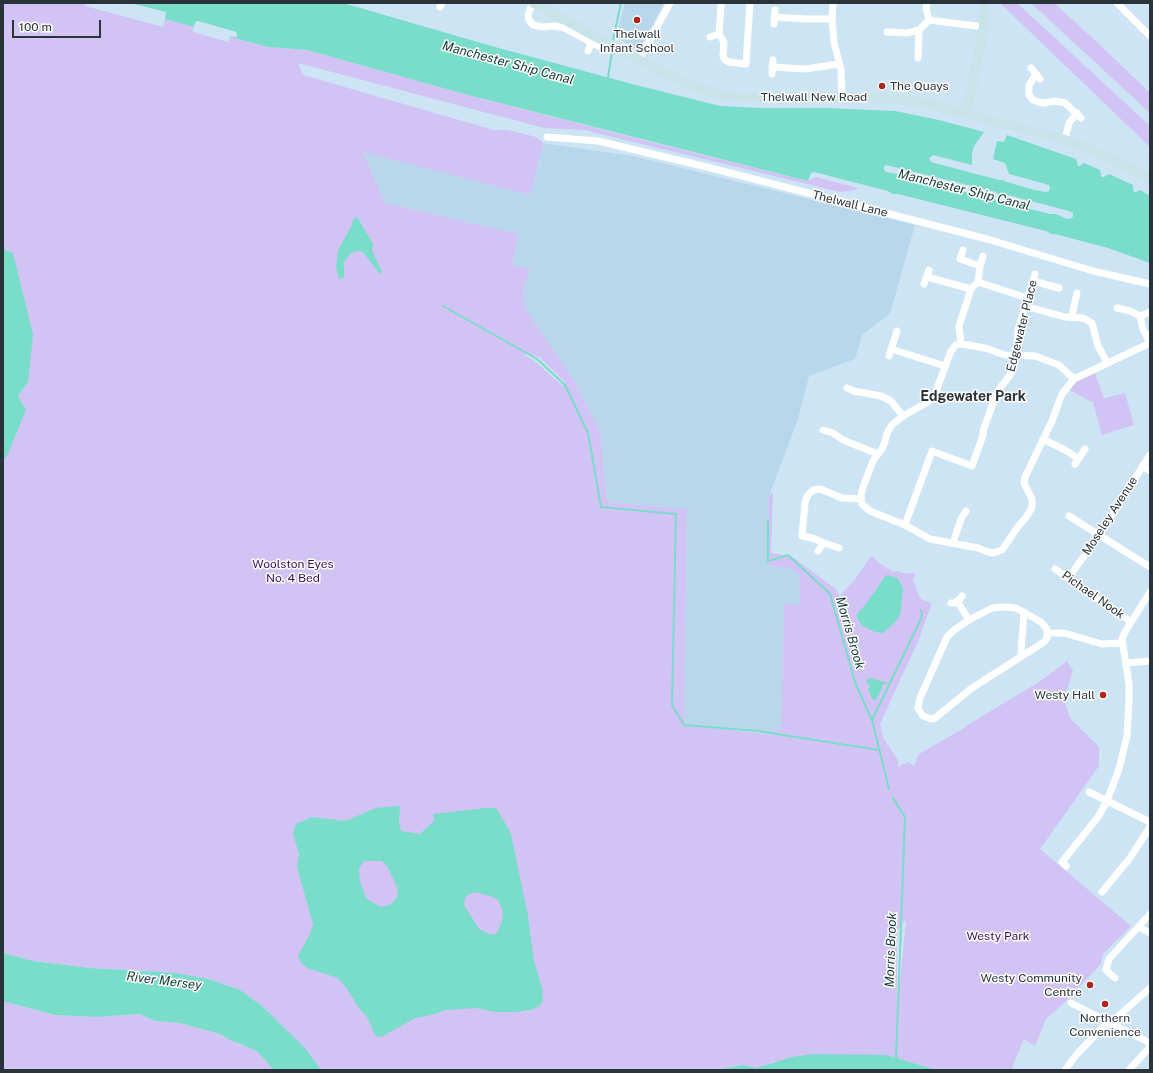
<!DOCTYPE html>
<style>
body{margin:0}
#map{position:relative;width:1153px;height:1073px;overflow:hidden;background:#cde4f5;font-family:"Public Sans",sans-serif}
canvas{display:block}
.frame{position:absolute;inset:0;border:4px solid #2a3339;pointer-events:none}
.scale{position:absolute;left:12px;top:20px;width:89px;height:18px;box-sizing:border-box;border:2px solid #2a3339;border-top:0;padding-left:5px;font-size:12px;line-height:14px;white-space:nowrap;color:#2a3339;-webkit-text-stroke:3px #fff;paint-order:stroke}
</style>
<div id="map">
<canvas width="1153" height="1073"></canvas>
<div class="frame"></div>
<div class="scale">100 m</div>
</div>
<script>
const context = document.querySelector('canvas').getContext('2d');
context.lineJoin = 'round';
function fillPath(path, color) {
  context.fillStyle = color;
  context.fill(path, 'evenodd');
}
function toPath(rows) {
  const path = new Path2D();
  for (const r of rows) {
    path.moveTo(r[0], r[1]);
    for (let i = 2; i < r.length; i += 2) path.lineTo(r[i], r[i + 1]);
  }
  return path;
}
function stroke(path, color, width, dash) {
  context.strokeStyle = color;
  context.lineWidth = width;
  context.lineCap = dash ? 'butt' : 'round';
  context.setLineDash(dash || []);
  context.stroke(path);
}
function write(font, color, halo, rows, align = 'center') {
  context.font = font + ' "Public Sans",sans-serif';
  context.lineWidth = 3;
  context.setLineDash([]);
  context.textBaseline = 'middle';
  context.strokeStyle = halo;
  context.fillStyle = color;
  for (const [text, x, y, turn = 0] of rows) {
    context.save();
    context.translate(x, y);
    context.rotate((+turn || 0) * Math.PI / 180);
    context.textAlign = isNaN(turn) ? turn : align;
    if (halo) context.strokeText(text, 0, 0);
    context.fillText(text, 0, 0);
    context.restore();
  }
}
const built = toPath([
 [625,3,664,3,638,51,616,37],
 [543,143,633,156,915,225,890,314,862,335,855,359,809,376,798,419,769,496,768,566,792,569,799,575,800,605,784,603,781,729,769,732,684,725,687,509,607,502,600,431,574,380,526,310,523,291,530,269,512,264,519,234,385,203,363,151,530,195]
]);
const green = toPath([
 [3,3,86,3,85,6,163,27,165,19,194,27,193,32,228,42,230,37,268,47,307,50,468,95,647,141,808,181,816,177,858,188,855,190,840,192,584,130,544,128,298,63,303,75,494,130,508,130,536,137,543,143,530,195,363,152,385,203,519,234,512,264,530,269,523,291,526,310,574,380,600,431,607,502,687,509,684,725,785,736,769,732,781,729,784,603,800,605,799,575,792,569,768,566,769,496,773,492,771,553,791,556,836,589,840,596,856,578,871,556,882,565,894,572,896,571,908,574,910,573,915,574,913,580,919,596,923,600,932,603,919,639,880,724,883,738,898,760,898,767,908,762,914,766,919,754,966,727,966,726,1042,680,1067,661,1073,671,1064,699,1070,718,1099,747,1099,766,1040,849,1131,926,1103,954,1101,964,1062,1005,1046,1019,1035,1046,1024,1039,1011,1070,937,1070,886,1055,773,1062,764,1067,757,1068,743,1065,717,1070,321,1070,305,1048,261,1005,240,990,208,979,144,971,90,968,33,961,3,953,3,460,7,456,25,410,18,396,28,382,3,239],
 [523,354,539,357,565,382,563,386,533,360],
 [905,921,906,921,897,1010,897,931],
 [1000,3,1017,3,1150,126,1150,147],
 [1031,3,1054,3,1098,43,1150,93,1150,113],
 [1093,368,1104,398,1125,393,1134,425,1102,435,1093,402,1090,401,1066,388],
 [3,1001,55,1015,97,1017,139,1014,155,1021,180,1023,220,1034,228,1039,257,1051,274,1070,3,1070]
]);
const water = toPath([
 [130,3,343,3,495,47,632,84,720,106,762,108,826,108,895,111,939,120,984,132,974,146,972,154,972,165,933,155,929,158,931,162,999,180,1003,180,1007,182,1034,190,1046,192,1049,191,1050,188,1049,185,1009,174,1005,163,993,159,997,141,1004,142,1007,135,1076,159,1078,166,1080,166,1084,163,1100,170,1101,176,1102,177,1104,177,1109,174,1133,185,1133,190,1134,192,1136,192,1140,190,1150,196,1150,263,1108,248,1055,234,1051,234,1046,231,898,194,892,194,888,191,814,172,811,173,808,181,468,95,307,50,268,47,230,37,230,36,237,37,236,32,197,21,195,23,194,27,165,19,166,12],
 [886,165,996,192,1000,195,1004,194,1069,211,1073,213,1073,216,1072,218,1067,219,1056,214,1050,214,902,176,902,175,898,174,886,172,883,168],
 [357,217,373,244,372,251,382,272,380,274,363,252,357,251,351,253,344,262,344,278,339,279,336,267,338,250,351,227,354,218],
 [3,239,5,250,13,253,33,335,28,382,18,396,26,410,7,456,3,460],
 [886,575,898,578,903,589,901,609,899,617,894,623,883,633,875,632,861,625,856,615,866,604],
 [870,678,888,683,882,685,882,688,876,700,873,700,868,690,870,686,866,681],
 [400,806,399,824,401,831,420,834,434,821,433,814,486,808,496,808,500,814,511,834,528,916,534,961,542,988,543,1001,539,1006,534,1009,517,1012,495,1012,476,1008,446,1010,431,1015,415,1018,383,1036,378,1037,375,1035,367,1017,359,1008,345,986,338,978,307,968,301,963,298,956,310,934,313,924,297,867,299,854,293,834,296,824,312,817,345,821,376,808],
 [364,861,382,861,387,866,398,889,397,897,390,905,381,907,375,904,366,898,360,882,359,868],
 [478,892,484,895,491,896,498,900,502,909,503,918,498,931,495,934,489,934,479,929,464,905,465,897,472,893],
 [3,953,33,961,90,968,175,973,208,979,240,990,261,1005,305,1048,321,1070,274,1070,257,1051,228,1039,220,1034,180,1023,155,1021,139,1014,97,1017,55,1015,3,1001],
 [814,1054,886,1055,937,1070,717,1070,743,1065,757,1068,792,1057]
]);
const pier = toPath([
 [197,21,236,32,237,37,230,36,229,39,228,37,229,34,235,35,235,33,198,23,196,28,193,29,195,23]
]);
const stream = toPath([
 [613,40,621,3],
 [608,78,612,51],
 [443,306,537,359,565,385,588,433,601,507,676,514,672,705,684,725,757,731,879,750],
 [768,521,768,561,788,555,830,594,856,685,872,720,889,789],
 [872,720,921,619,922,614,921,610],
 [893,798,905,817,896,1058]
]);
const street = toPath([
 [833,3,832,19,834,42,841,70,842,97],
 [927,3,926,8,929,20,984,27],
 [1117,3,1150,36],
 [536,4,530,9,528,15,529,20,533,25,542,27,555,26,564,28,598,46],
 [440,7,442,3],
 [775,17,806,19,832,19],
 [774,24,775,10],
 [887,32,907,33,919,30],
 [719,34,724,42,723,56,725,60,729,62,746,64,750,3],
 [710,37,719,34,721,5],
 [588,51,591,43],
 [918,58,919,30,929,20],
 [639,60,670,3],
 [772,67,805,69,839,64],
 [1031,68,1040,79],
 [772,74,773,60],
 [1036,74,1029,85,1029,95,1033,100,1038,102,1044,103,1055,101,1065,103,1081,118],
 [547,137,598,141,711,168,987,239,1093,271,1150,284],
 [1065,139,1069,123,1077,113],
 [963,250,960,259,980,266],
 [927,277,971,289],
 [1033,281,1059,288],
 [978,282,1027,298],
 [924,284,929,270],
 [1025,306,1065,317,1083,318,1092,323,1098,346,1107,362],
 [1117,308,1130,311,1140,316],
 [1072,317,1073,311,1077,293],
 [1150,343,1143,329,1140,316,1150,312],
 [961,344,959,326,971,289,978,282,980,266,983,256],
 [891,349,945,366],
 [889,356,897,331],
 [1074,379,1059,365,1035,356,1005,355,985,348,962,344,956,345,951,351,935,394,928,402,903,416,892,425,888,431,883,447,873,461,863,487,861,495,862,504,870,511,905,525,930,539,978,548,988,552,993,553,1002,550,1017,528,1027,516,1032,507,1032,499,1024,483,1025,477,1052,421,1062,394,1074,379,1150,343],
 [847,388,854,391,881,396,891,401,903,416],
 [823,430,833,433,843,440,878,454],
 [1043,439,1067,451,1078,459],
 [1075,464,1085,449],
 [1142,466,1150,471],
 [1069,516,1150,567],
 [905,525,932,451,972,466,983,435,983,431,997,392,1010,375,1016,355,1018,330,1021,320,1035,274],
 [824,543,812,538,802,536,805,503,807,496,813,490,820,489,842,498,861,499],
 [953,543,961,519,966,511],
 [818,551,824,543,839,548],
 [1055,569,1131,622],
 [1069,577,1099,535,1150,455],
 [957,601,969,620],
 [951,603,954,603,960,599,962,596],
 [1004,607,1016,608,1041,622,1047,629,1047,638,1044,642,972,688,935,718,931,719,923,716,918,708,920,698,947,637,954,630,969,620,992,608,1004,607],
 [1047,633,1064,633,1102,644,1122,643],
 [1022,656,1021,652,1024,612],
 [1126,663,1150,661],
 [1089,792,1150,822],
 [1066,866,1062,862,1098,817,1107,801,1119,769,1127,736,1129,703,1129,684,1122,639,1125,632,1150,592],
 [1102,892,1130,858,1150,827],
 [1139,927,1150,933],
 [1115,978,1106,970,1109,959,1150,914],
 [1071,1003,1150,1043],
 [1065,1070,1077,1054,1103,1027,1115,1019,1150,988],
 [1129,1070,1150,1047]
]);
const secondary = toPath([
 [534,3,639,60,683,82,709,92,735,97,884,98,922,102,1080,144,1150,178],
 [966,113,984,27,984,3]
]);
const markers = [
 [637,20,4,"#b4241f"],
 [882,86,4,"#b4241f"],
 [1103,695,4,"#b4241f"],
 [1090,985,4,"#b4241f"],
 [1105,1004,4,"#b4241f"]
];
const poiNames = [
 ["Thelwall",637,34],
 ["Infant School",637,48],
 ["The Quays",890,86,"left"],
 ["Westy Hall",1095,695,"right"],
 ["Westy Community",1082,978,"right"],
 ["Centre",1082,992,"right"],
 ["Northern",1105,1018],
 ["Convenience",1105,1032]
];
const streetNames = [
 ["Thelwall New Road",814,97],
 ["Thelwall Lane",850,204,14],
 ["Edgewater Place",1022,326,-76],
 ["Moseley Avenue",1110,516,-57],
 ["Pichael Nook",1093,595,35]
];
const parkNames = [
 ["Woolston Eyes",293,564],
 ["No. 4 Bed",293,578],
 ["Westy Park",998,936]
];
const waterNames = [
 ["Manchester Ship Canal",508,63,15],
 ["Manchester Ship Canal",964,190,14],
 ["Morris Brook",850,633,74],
 ["Morris Brook",891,950,-88],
 ["River Mersey",164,981,7]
];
const quarterNames = [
 ["Edgewater Park",973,397]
];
fillPath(built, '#b9d7eb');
fillPath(green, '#d1c3f4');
fillPath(water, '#79ddc9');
fillPath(pier, '#cde4f5');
stroke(stream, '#79ddc9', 2);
stroke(street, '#fff', 7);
stroke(secondary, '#c8e4e8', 10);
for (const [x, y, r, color] of markers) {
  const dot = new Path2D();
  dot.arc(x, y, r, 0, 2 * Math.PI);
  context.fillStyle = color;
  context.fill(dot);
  stroke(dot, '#fff', 1.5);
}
write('12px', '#2a3339', '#fff', poiNames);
write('12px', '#2a3339', '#fff', streetNames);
write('12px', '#361261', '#fff', parkNames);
write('italic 13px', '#113f37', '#fff', waterNames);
write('bold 14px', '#2a3339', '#fff', quarterNames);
</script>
